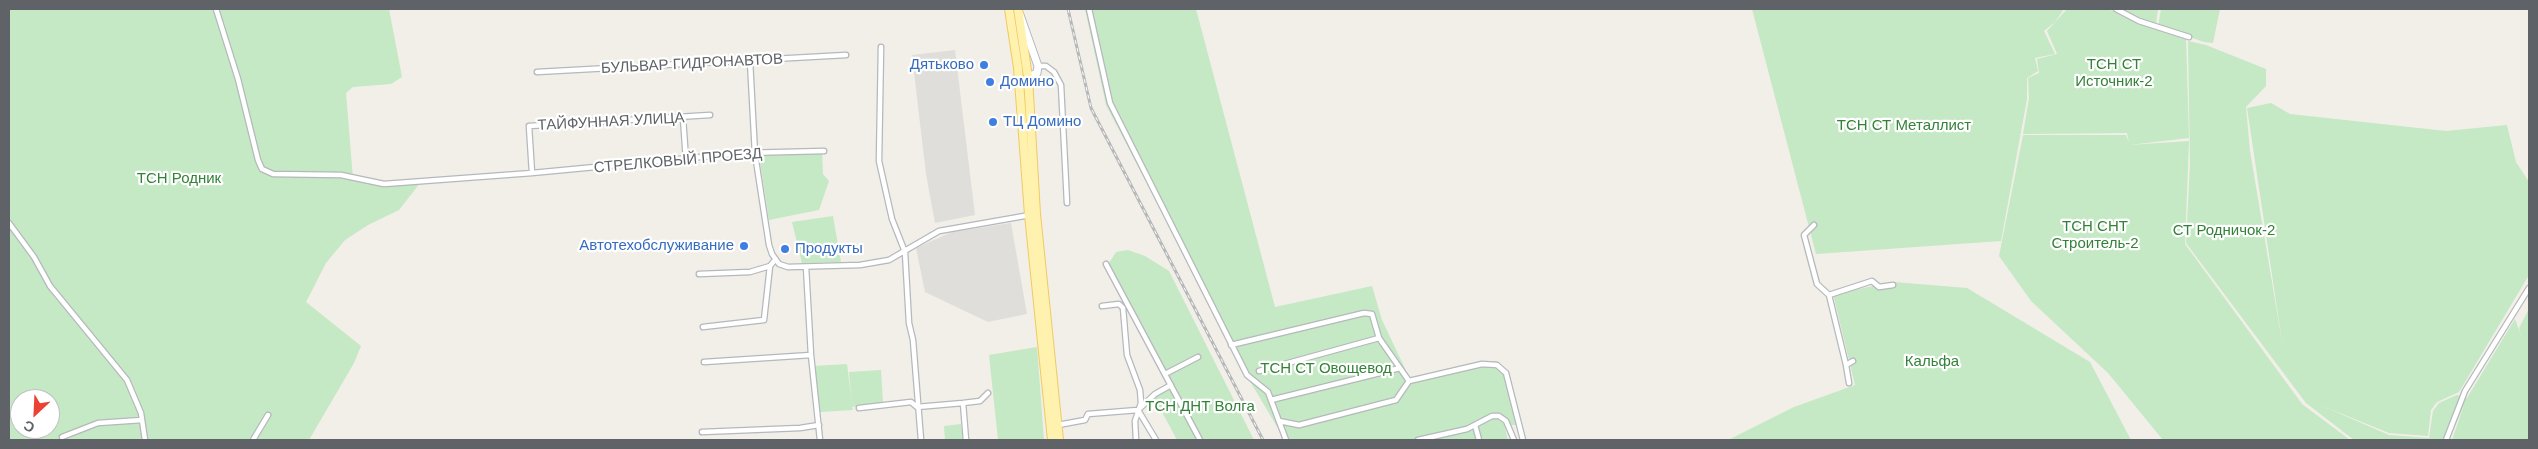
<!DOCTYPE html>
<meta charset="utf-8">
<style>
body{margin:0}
#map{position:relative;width:2538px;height:449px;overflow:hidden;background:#f1efe8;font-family:Helvetica,sans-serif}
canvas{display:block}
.frame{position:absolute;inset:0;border:10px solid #5f6368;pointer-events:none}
.north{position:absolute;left:10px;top:389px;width:50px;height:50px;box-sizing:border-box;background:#fff;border:1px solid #bfc1c3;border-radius:50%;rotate:205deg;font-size:14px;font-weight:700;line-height:20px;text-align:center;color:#5f6368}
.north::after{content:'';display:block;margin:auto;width:18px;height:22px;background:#ea4335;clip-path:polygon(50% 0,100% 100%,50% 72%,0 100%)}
</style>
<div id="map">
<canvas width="2538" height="449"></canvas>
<div class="frame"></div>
<div class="north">С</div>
</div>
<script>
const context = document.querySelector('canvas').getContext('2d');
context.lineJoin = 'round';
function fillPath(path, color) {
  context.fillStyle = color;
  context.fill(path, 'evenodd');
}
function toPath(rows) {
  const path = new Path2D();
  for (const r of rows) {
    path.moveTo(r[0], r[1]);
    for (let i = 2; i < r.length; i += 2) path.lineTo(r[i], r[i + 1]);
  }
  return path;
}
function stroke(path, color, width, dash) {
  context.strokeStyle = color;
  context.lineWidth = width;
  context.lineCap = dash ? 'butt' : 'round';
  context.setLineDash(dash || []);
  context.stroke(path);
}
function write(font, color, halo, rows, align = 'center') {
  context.font = font + ' Helvetica,sans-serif';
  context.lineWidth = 4.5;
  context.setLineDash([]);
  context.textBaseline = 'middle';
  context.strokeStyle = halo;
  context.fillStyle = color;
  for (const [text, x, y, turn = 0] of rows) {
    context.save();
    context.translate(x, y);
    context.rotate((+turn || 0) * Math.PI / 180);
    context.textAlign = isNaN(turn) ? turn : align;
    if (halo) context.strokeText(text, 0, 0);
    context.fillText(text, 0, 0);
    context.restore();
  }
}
const industrial = toPath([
 [955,50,975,215,935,223,926,174,912,55],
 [1011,223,1027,314,988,322,925,292,916,248,952,232]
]);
const green = toPath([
 [9,9,389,9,402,77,391,84,353,87,346,93,353,179,381,185,420,183,399,210,368,225,345,240,326,263,306,302,361,346,354,363,309,440,9,440],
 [20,399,50,399,50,429,20,429],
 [1085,9,1196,9,1275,307,1372,286,1382,320,1410,379,1489,361,1496,361,1509,372,1522,425,1506,425,1500,419,1496,418,1504,424,1508,440,1429,440,1459,427,1422,440,1285,440,1251,383,1106,105],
 [1752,9,2064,9,2055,22,2044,31,2055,54,2035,58,2038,71,2027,78,2027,99,2001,241,1816,254],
 [2067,9,2107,9,2158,27,2161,9,2220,9,2213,43,2204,42,2173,31,2186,37,2189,138,2129,145,2189,141,2185,244,2302,404,2350,440,2163,440,2108,373,2031,301,1999,256,2023,135,2126,135,2129,143,2127,133,2023,134,2029,98,2028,78,2039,73,2037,59,2057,54,2047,31],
 [2119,9,2158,9,2156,24,2138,18],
 [2188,41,2206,45,2266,69,2266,86,2246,107,2250,151,2283,348,2247,108,2271,103,2290,114,2446,131,2507,125,2516,162,2529,182,2529,275,2459,392,2437,402,2431,410,2428,436,2389,433,2320,405,2389,435,2429,438,2433,411,2439,403,2457,395,2467,398,2515,319,2522,338,2519,328,2529,309,2529,440,2452,440,2464,405,2449,440,2354,440,2306,403,2186,243,2190,163],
 [822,153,823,174,829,181,819,210,769,220,759,155],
 [833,216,841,262,802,263,792,222],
 [1128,250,1145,256,1169,271,1254,440,1177,440,1154,397,1173,385,1109,263,1116,252],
 [1894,282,1967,288,2090,362,2131,440,1728,440,1794,407,1855,385,1833,294],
 [1037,347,1044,440,998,440,989,355],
 [847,364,852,404,849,372,881,370,883,403,852,407,853,410,820,412,814,366],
 [961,424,963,440,945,440,944,426]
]);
const street = toPath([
 [216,9,238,79,258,160,262,169,273,174,341,175,384,184,532,173,743,153,824,151],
 [1089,9,1110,103,1247,375,1268,392,1286,440],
 [2116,9,2139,21,2189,37],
 [881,47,879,161,892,219,905,252,909,323,913,340,921,440],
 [750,61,755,154,769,245,772,254,779,264,788,267,860,265,889,260,939,231,1030,215],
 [1038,66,1046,66,1054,72,1061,85,1067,203],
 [537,72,846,55],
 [683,118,686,160],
 [532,173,529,126,710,115],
 [9,223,34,257,50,286,127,380,141,413,145,440],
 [1814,225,1804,235,1817,284,1829,295,1872,281,1879,287,1893,285],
 [1106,264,1200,440],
 [806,267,811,355,820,440],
 [699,274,750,272,770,266],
 [1829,295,1846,365],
 [1102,306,1119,304,1123,308,1127,355,1140,390,1141,403,1135,421,1136,440],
 [703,327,764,320,770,266,775,260],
 [1231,345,1364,313,1372,314,1379,338,1409,381],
 [704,362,811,355],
 [1259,371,1379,338],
 [1165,374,1198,357],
 [1409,381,1482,364,1497,365,1506,373,1523,440],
 [1849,383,1846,365,1853,361],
 [1271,400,1400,368],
 [963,403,966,440],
 [859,408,911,402,917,407,963,403,980,401,988,393],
 [1138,410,1156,440],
 [1279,421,1299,425,1396,400,1409,381],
 [1058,425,1085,420,1088,414,1138,410,1155,394,1171,385],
 [1475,425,1479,440],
 [702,432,800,428,819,425],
 [62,437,98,423,142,420],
 [253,440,268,415],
 [1418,440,1467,429,1492,416,1499,416,1506,421,1514,440],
 [2446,440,2465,391,2529,288]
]);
const secondary = toPath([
 [1020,15,1038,66,1037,73,1028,77]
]);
const primary = toPath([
 [1009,9,1018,68,1029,215,1052,440],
 [1018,9,1028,77,1036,214,1059,440]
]);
const rail = toPath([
 [1068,9,1091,108,1263,440]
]);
const markers = [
 [984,65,5,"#3f7fe0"],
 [990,82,5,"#3f7fe0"],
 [993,122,5,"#3f7fe0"],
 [744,246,5,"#3f7fe0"],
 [785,249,5,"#3f7fe0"]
];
const streetNames = [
 ["БУЛЬВАР ГИДРОНАВТОВ",692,64,-3],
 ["ТАЙФУННАЯ УЛИЦА",611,122,-3],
 ["СТРЕЛКОВЫЙ ПРОЕЗД",678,161,-5]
];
const shopNames = [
 ["Дятьково",974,65,"right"],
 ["Домино",1000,82],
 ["ТЦ Домино",1003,122],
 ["Автотехобслуживание",734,246,"right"],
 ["Продукты",795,249]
];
const parkNames = [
 ["ТСН СТ",2114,65],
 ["Источник-2",2114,82],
 ["ТСН СТ Металлист",1904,126],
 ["ТСН Родник",179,179],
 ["ТСН СНТ",2095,227],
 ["Строитель-2",2095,244],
 ["СТ Родничок-2",2224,231],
 ["Кальфа",1932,362],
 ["ТСН СТ Овощевод",1326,369],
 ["ТСН ДНТ Волга",1200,407]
];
fillPath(industrial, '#e0deda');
fillPath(green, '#c5e8c5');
stroke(street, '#b5b8bc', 7);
stroke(secondary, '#b6babf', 9);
stroke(primary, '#f2c960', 10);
stroke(street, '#fff', 4.5);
stroke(secondary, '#fff', 7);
stroke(primary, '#fff2af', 8);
stroke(rail, '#b6b7b8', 3);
stroke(rail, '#fff', 1, [4]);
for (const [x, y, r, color] of markers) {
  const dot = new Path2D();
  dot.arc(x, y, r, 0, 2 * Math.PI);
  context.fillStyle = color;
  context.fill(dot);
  stroke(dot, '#fff', 2);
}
write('15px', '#5f6368', '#fff', streetNames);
write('15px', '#366cbe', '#fff', shopNames, 'left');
write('15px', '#348238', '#fff', parkNames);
</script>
